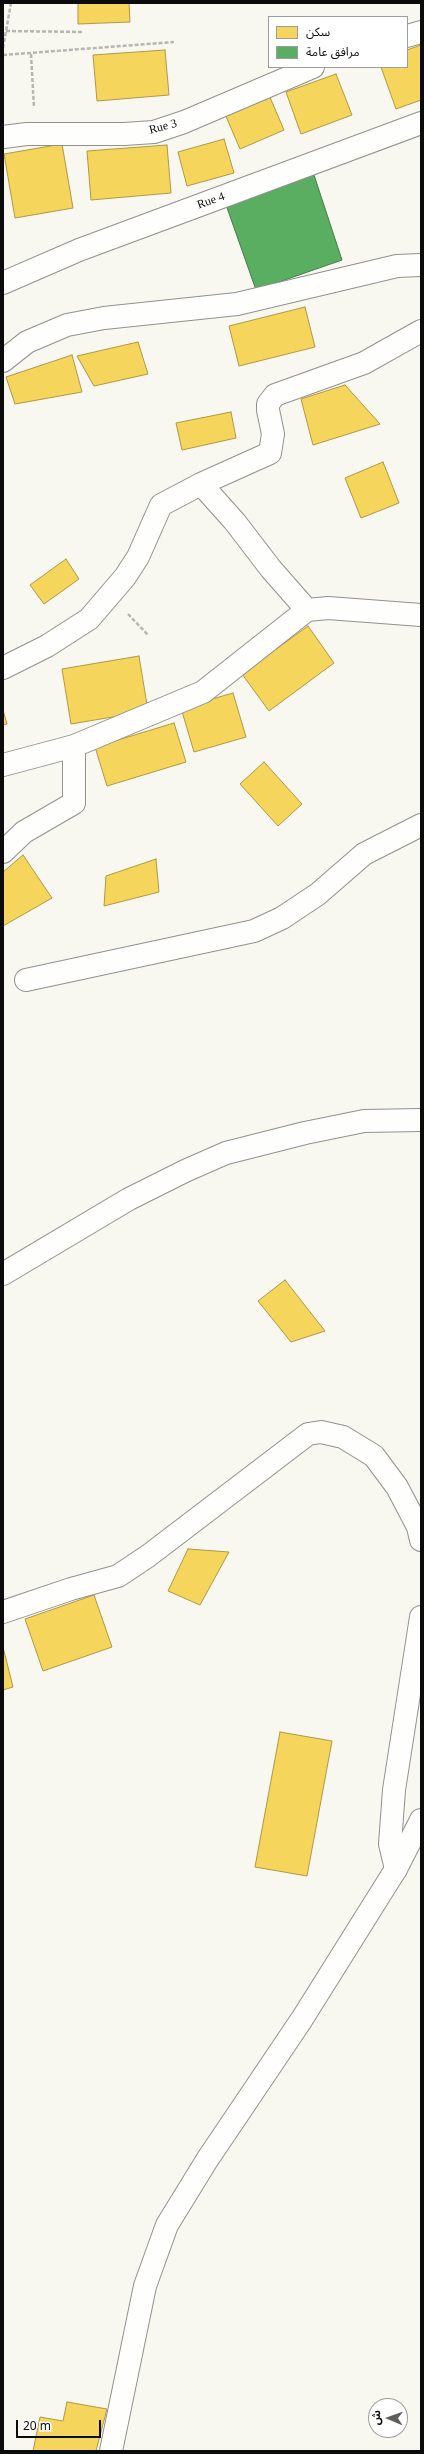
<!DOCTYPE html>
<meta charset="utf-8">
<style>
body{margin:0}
#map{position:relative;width:424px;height:2454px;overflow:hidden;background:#f8f7f0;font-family:Georgia,"Noto Sans Arabic",serif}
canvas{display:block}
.frame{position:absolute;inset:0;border:4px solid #0b0b0b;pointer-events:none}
.legend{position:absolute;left:268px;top:16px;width:140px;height:52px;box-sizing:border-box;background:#fff;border:1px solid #9d9d9d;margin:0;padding:5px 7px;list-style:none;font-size:12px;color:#0b0b0b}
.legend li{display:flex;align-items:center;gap:8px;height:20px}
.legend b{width:20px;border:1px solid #9d9d9d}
.north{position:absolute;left:368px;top:2398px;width:40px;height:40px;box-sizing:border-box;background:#fff;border:1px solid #9d9d9d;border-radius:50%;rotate:272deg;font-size:11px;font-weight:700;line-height:16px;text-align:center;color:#0b0b0b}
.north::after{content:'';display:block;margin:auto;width:14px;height:18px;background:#5e5e5b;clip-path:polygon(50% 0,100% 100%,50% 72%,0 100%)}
.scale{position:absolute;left:16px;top:2420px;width:85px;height:18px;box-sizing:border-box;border:2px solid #0b0b0b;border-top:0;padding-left:5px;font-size:12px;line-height:14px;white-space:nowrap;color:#0b0b0b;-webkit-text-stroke:3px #fff;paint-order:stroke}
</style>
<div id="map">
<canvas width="424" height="2454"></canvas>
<div class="frame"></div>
<ul class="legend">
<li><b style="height:11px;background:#f6d55c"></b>سكن</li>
<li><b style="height:11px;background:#5aae61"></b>مرافق عامة</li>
</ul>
<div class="north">ش</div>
<div class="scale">20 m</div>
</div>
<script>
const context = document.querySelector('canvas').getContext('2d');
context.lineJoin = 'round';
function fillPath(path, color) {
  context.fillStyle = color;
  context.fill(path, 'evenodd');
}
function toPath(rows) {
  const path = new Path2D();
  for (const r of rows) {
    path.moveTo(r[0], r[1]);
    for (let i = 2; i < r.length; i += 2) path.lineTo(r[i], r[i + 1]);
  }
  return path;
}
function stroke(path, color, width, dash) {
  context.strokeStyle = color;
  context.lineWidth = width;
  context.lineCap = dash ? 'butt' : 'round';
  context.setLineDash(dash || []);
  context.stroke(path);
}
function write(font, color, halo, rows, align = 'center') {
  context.font = font + ' Georgia,serif';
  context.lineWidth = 4;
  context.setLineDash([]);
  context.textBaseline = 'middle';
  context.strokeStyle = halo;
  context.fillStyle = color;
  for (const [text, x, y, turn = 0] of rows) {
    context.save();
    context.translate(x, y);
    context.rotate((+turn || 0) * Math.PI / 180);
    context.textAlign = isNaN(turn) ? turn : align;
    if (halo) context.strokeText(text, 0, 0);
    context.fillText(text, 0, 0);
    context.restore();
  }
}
const homes = toPath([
 [78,3,129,3,130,22,78,24,78,3],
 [421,45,421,100,396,109,381,67,407,67,407,50,421,45],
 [165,50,169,95,97,101,93,55,165,50],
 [336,74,352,115,301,134,286,92,336,74],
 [269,95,284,130,240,149,225,114,269,95],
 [224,139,234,173,187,186,178,152,224,139],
 [62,144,73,208,15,218,4,154,62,144],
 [167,145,171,193,91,200,87,151,167,145],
 [305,307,315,347,239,366,229,326,305,307],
 [138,342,148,374,94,386,77,356,138,342],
 [72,355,82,392,15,404,6,377,72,355],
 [345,385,380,424,313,445,301,399,345,385],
 [231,412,236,438,182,450,176,423,231,412],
 [383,462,399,503,361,518,345,478,383,462],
 [66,559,79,579,44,604,30,585,66,559],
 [308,626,334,663,269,711,242,674,308,626],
 [139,656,148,711,71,724,62,669,139,656],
 [233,693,246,737,194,752,181,708,233,693],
 [3,710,7,724,3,725,3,710],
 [174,723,186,762,107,786,95,747,174,723],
 [264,762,302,804,278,826,240,784,264,762],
 [23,855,52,898,3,926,3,872,23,855],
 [156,859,159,892,104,906,106,876,156,859],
 [285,1280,325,1331,291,1342,258,1301,285,1280],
 [188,1549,229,1552,200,1605,168,1591,188,1549],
 [94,1595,112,1647,43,1671,25,1619,94,1595],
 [3,1647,13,1687,3,1690,3,1647],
 [280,1732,332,1741,307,1876,255,1867,280,1732],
 [67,2402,107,2409,96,2451,33,2451,40,2417,63,2421,67,2402]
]);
const public = toPath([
 [313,172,342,260,256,290,225,202,313,172]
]);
const path = toPath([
 [6,31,83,32],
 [3,48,11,3],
 [31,54,34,108],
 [3,55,174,42],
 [128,614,148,635]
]);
const minor = toPath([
 [407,36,421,32],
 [3,137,27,134,124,134,154,132,184,122,313,67],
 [3,361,27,342,67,325,104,318,237,304,397,266,421,265],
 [201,484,235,522,271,569,307,610],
 [3,668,47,646,89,619,125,577,138,557,161,505,201,484,270,453,273,434,268,410,268,404,275,395,364,363,421,331],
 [3,765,74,746],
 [3,852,24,832,74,803,74,746,203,692,307,610,328,608,421,615],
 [26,980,254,931,282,918,318,894,364,854,421,825],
 [3,1612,71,1589,118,1576,148,1556,308,1434,321,1432,343,1437,374,1456,397,1487,418,1527,421,1540],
 [396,1869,390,1844,394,1790,421,1617]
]);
const tertiary = toPath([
 [3,283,79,250,421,123],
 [3,1274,129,1199,185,1171,226,1153,305,1133,364,1121,421,1120],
 [111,2451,145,2286,167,2225,207,2160,302,2019,396,1869,421,1820]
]);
const streetNames = [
 ["Rue 3",163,127,-15],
 ["Rue 4",211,201,-20]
];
fillPath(homes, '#f6d55c');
stroke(homes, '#b09844', 1);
fillPath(public, '#5aae61');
stroke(public, '#427d47', 1);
stroke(minor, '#92918e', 24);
stroke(tertiary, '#92918e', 24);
stroke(path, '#b7b6b5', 2.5, [4, 2]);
stroke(minor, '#fefefd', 22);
stroke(tertiary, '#fefefd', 22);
write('12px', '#0b0b0b', '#fff', streetNames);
</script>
